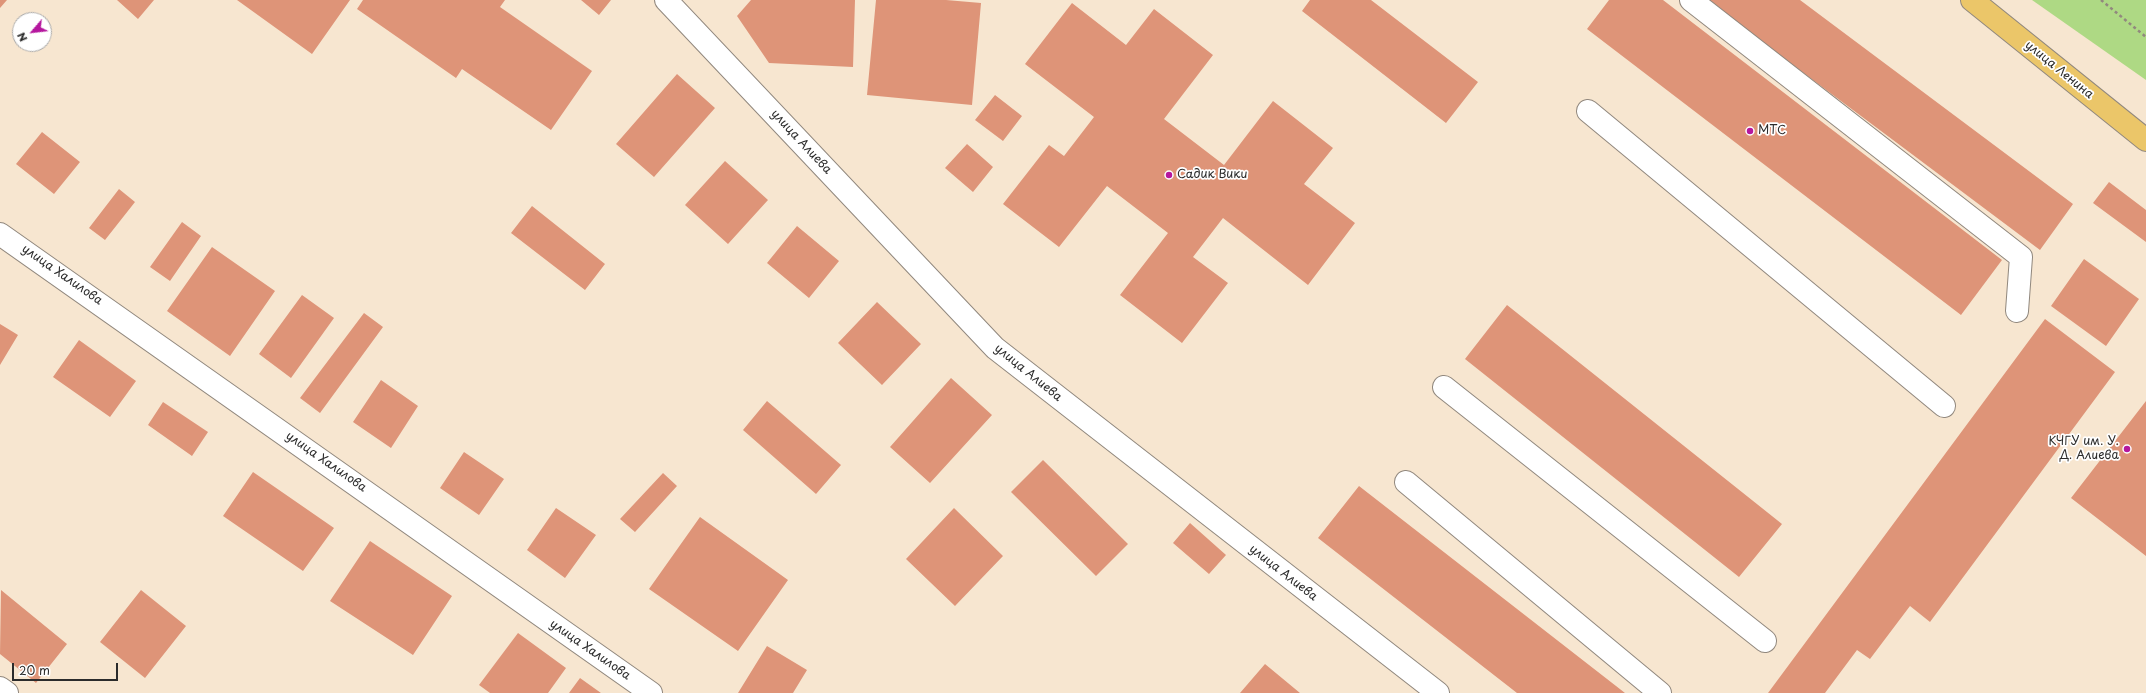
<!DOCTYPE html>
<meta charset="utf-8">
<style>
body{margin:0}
#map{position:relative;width:2146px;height:693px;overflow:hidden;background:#f7e6d0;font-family:"Playpen Sans",sans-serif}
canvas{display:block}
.north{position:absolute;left:12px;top:12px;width:40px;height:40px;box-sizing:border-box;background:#fff;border:1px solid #aaa;border-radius:50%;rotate:242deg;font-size:11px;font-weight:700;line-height:16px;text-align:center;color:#2b2b2b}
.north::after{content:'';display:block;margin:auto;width:14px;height:18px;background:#b5179e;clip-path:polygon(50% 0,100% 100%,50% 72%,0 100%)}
.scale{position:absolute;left:12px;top:663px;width:106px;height:18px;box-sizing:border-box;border:2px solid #2b2b2b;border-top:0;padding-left:5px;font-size:12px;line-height:14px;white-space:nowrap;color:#2b2b2b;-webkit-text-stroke:3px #fff;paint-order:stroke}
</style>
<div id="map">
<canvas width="2146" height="693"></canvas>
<div class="north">N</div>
<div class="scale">20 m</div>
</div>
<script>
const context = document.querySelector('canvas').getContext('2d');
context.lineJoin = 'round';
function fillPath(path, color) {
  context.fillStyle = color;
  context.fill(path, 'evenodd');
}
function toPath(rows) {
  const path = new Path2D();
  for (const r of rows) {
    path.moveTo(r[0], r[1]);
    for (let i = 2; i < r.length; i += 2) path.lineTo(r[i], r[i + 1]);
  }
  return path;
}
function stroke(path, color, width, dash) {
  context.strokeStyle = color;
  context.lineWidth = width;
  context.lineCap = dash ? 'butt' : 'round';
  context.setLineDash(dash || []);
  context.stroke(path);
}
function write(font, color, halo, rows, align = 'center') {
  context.font = font + ' "Playpen Sans",sans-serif';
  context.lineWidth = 3.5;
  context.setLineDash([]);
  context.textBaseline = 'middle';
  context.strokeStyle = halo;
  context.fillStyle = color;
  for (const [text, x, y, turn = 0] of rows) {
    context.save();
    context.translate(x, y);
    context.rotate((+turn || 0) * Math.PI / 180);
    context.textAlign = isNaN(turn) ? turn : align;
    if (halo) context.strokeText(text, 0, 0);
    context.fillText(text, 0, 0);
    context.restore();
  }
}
const green = toPath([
 [2032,0,2146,0,2146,80]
]);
const building = toPath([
 [0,0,7,0,0,8],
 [117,0,154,0,138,19],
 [237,0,350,0,312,54],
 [363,0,505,0,500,7,592,71,551,130,462,69,456,78,357,9],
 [581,0,611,0,599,15],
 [751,0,855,0,853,67,769,63,737,16],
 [876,0,946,0,981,3,972,105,867,95],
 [1310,0,1371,0,1478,82,1446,123,1302,11],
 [1609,0,1663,0,2002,260,1961,315,1587,29],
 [1706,0,1800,0,2073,204,2040,250],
 [1072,3,1126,45,1154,9,1213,55,1164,119,1224,165,1273,101,1333,148,1304,184,1355,223,1308,285,1223,218,1193,257,1228,283,1182,343,1120,295,1168,233,1107,186,1059,247,1003,204,1049,145,1064,156,1094,117,1025,64],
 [677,74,715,108,654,177,616,144],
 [995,95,1022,116,1003,141,975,120],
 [42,132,80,162,54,194,16,164],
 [967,144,993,167,973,192,945,168],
 [725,161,768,200,728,244,685,205],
 [2109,182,2146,210,2146,242,2093,203],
 [119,189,135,202,105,240,89,228],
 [532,206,605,264,585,290,511,233],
 [182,222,201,236,170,281,150,267],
 [797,226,839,261,809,298,767,263],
 [212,247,275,291,230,356,167,311],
 [2084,259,2139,299,2106,346,2051,306],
 [302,295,334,318,291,378,259,354],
 [877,302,921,344,882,385,838,343],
 [1507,305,1782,524,1739,577,1465,359],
 [364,313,383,327,320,413,300,398],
 [2045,319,2115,372,1930,622,1910,606,1870,659,1857,650,1825,693,1768,693],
 [0,324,18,335,0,365],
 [79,340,136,381,110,417,53,377],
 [951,378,992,415,930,483,890,447],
 [381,380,418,406,391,448,353,422],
 [767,401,841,465,816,494,743,430],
 [2146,401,2146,556,2071,498],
 [163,402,208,432,192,456,148,425],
 [464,452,504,479,479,515,440,488],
 [1043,460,1128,544,1096,576,1011,492],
 [253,472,334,528,303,571,223,516],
 [663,473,677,486,635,532,620,519],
 [1359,486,1625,693,1517,693,1318,538],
 [556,508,596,535,565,578,527,550],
 [954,508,1003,556,955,606,906,559],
 [700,517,788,580,738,651,649,589],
 [1190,523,1226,555,1209,574,1173,543],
 [370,541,452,596,413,655,330,601],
 [1,590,67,644,36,683,0,654],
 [141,590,186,626,145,678,100,642],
 [518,633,566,668,548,693,490,693,479,685],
 [767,646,807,670,793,693,738,693],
 [1265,664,1300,693,1240,693],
 [580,678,601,693,569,693]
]);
const path = toPath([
 [2101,0,2146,37]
]);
const minor = toPath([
 [666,0,995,348,1438,693],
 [1691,0,2021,257,2017,311],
 [1588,111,1944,406],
 [0,234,651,693],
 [1444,387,1765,641],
 [1406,482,1660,693],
 [0,688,7,693]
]);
const major = toPath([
 [1972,0,2146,140]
]);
const markers = [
 [1750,131,4,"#b5179e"],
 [1169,175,4,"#b5179e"],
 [2127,449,4,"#b5179e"]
];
const streetNames = [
 ["улица Ленина",2059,70,39],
 ["улица Алиева",801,142,47],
 ["улица Халилова",62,275,35],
 ["улица Алиева",1028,373,39],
 ["улица Халилова",326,462,35],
 ["улица Алиева",1283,573,38],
 ["улица Халилова",590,650,35]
];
const poiNames = [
 ["МТС",1758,131],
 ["Садик Вики",1177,175],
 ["КЧГУ им. У.",2119,442,"right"],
 ["Д. Алиева",2119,456,"right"]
];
fillPath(green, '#aed984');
fillPath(building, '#de9478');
stroke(minor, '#91887e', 24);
stroke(major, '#91887e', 24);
stroke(path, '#91887e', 2.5, [3, 3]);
stroke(minor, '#fff', 22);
stroke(major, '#ebc669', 22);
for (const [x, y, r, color] of markers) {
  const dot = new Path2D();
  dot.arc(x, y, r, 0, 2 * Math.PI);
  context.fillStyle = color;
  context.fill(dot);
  stroke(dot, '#fff', 1.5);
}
write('12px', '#2b2b2b', '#fff', streetNames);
write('12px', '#2b2b2b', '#fff', poiNames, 'left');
</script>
